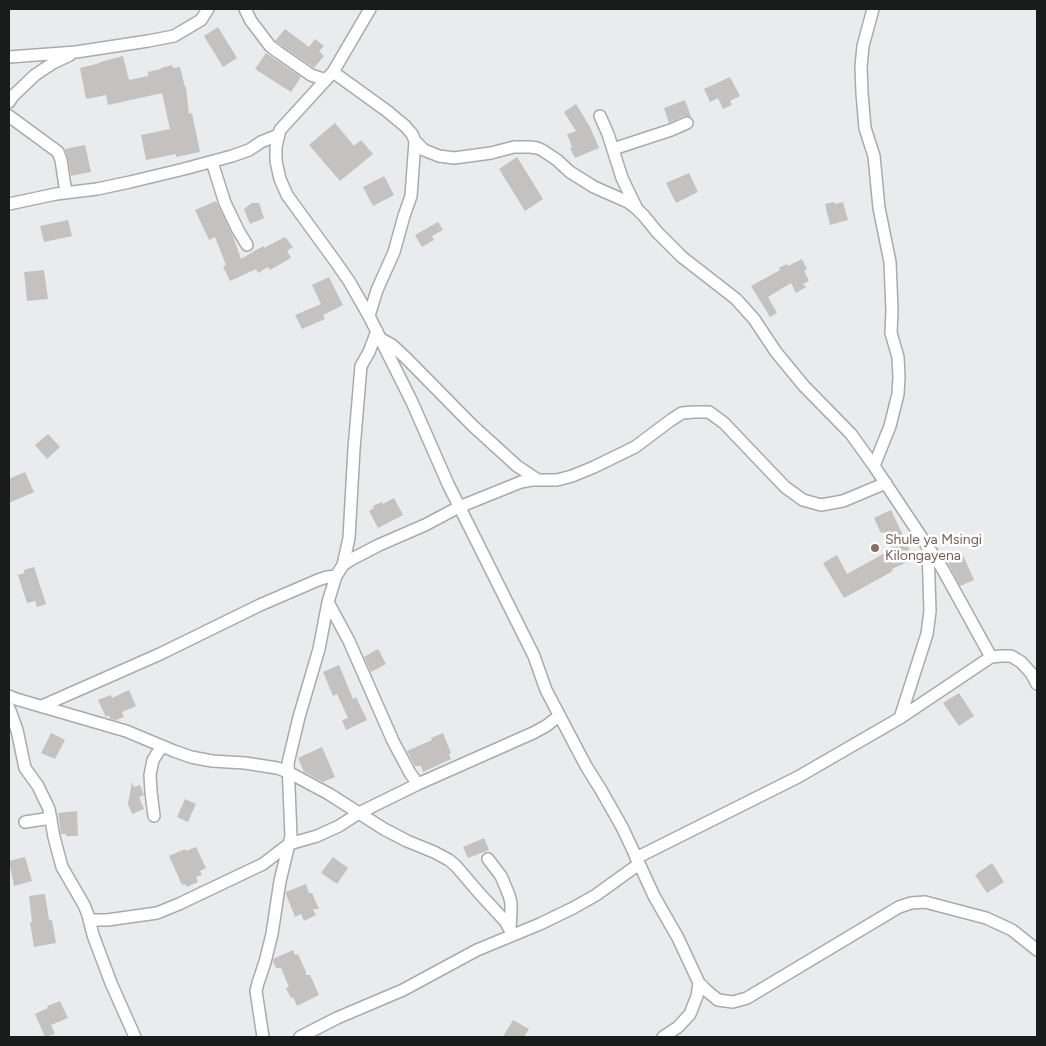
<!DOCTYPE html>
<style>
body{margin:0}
#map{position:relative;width:1046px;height:1046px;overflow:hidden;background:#e9ebed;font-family:Figtree,sans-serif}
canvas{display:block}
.frame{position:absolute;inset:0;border:10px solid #1a1b1b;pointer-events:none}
</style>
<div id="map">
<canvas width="1046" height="1046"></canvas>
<div class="frame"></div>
</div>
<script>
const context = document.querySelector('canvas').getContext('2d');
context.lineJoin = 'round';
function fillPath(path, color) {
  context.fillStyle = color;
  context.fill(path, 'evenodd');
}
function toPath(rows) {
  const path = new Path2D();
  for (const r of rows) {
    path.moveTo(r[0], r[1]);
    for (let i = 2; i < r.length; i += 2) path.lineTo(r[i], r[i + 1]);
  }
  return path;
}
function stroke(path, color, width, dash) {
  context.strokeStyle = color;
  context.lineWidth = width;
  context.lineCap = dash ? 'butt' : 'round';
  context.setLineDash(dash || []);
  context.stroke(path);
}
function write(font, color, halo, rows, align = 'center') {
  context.font = font + ' Figtree,sans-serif';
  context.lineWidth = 5;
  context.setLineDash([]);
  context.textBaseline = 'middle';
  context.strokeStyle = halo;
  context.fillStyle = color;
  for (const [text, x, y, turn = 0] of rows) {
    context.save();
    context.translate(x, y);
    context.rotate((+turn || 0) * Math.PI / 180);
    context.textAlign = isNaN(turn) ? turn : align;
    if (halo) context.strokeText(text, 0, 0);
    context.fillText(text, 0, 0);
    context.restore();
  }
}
const building = toPath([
 [218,27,237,58,223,67,204,36],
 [285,29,309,47,315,39,324,46,319,51,324,56,314,68,275,41],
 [266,53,301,77,291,92,255,69],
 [123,56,129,80,148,76,148,72,161,69,161,68,172,65,173,68,180,67,185,87,186,87,189,114,192,113,200,152,176,157,176,154,146,160,141,135,170,129,162,93,108,105,106,95,86,99,80,68,100,63,100,62],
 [730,77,740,96,730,101,732,105,723,109,718,98,710,102,704,89],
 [685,100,691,117,684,116,669,123,664,108],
 [576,104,590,127,599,148,575,158,570,148,572,147,567,134,576,131,564,112],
 [335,123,354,146,361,140,373,154,340,181,309,145],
 [85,145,91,172,71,176,68,159,65,149],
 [517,157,543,199,525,211,499,169],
 [689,173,698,192,676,203,666,183],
 [384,176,394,195,373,206,363,187],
 [216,201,233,236,241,259,256,250,264,246,264,248,285,237,293,247,287,251,291,258,270,270,268,267,258,273,256,269,230,281,223,266,226,265,215,237,209,240,195,210],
 [834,202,835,204,843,202,848,220,830,225,825,204],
 [252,203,259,203,264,218,250,224,244,209],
 [68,220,72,236,44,242,40,226],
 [438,222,443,230,432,236,434,240,422,247,415,235],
 [802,259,807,269,804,271,809,281,803,284,806,287,796,293,791,283,768,297,777,313,770,317,751,286,780,270,779,268,787,264,788,266],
 [44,270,48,299,27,301,24,272],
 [329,277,343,305,323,315,325,319,302,329,295,315,321,304,312,285],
 [48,434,60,447,47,459,35,445],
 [25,472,34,492,9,503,9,479],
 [394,498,403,515,378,528,369,511,374,508,373,506,382,502,383,504],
 [891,510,914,559,892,569,893,571,844,598,823,563,837,555,847,574,892,549,884,532,881,533,874,518],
 [962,553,974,580,960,586,946,559],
 [34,567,46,604,37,607,35,601,27,603,18,575,24,573,24,570],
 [378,649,386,664,371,672,364,657],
 [339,665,353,699,356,697,367,720,346,730,342,720,348,718,337,694,333,696,323,672],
 [129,690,136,706,122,712,124,717,116,720,110,719,109,715,106,717,98,700,111,695,112,698],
 [959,693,974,716,959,726,943,703],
 [51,733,65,740,55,759,41,753],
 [443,733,451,753,449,754,451,759,423,772,421,766,415,766,407,751,432,740,431,738],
 [322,747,335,777,323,782,304,772,298,758],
 [132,782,134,787,140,785,144,795,139,797,144,809,132,814,128,804],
 [185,799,196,804,188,822,177,817],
 [77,811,78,836,66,836,66,834,61,834,58,813],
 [484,838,489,850,468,858,463,847],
 [196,847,206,868,200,871,202,875,196,877,198,882,187,887,185,884,182,885,169,856,185,849,186,851],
 [25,857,32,881,14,886,9,861],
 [333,857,348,868,337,884,321,873],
 [992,863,1004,882,987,893,975,875],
 [306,884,309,893,312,893,319,909,313,909,316,915,304,921,301,914,295,917,286,894,286,892],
 [45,894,49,920,52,920,56,943,34,947,30,922,32,922,29,896],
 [293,950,295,955,298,954,306,972,306,975,310,975,319,995,297,1006,293,997,291,998,286,988,289,987,281,968,276,968,273,962,273,959],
 [60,1001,68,1018,51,1025,55,1034,45,1037,35,1014,48,1008,47,1006],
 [513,1020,529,1029,524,1037,503,1037]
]);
const street = toPath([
 [245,9,251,21,270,46,278,52,311,75,326,80],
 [370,9,333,72,280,130,276,147,276,161,280,179,287,195,335,261,349,281,369,316,412,402,448,484,534,656,546,690,586,766,601,790,622,827,631,846,654,896,678,938,699,983,707,991,718,1000,733,1002,747,998,899,907,911,903,925,902,986,918,1012,930,1037,950],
 [873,9,863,46,861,67,862,93,865,128,874,156,879,208,890,262,892,310,891,333,898,357,899,377,898,394,890,426,874,466],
 [9,57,76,52,148,41,174,36,201,20,208,9],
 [333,72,387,111,405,126,412,134,415,141,411,196,404,216,394,252,377,290,369,316],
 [9,102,13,96,35,75,53,63,70,55],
 [9,116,58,152,61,160,66,193],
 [600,116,608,134,622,178,636,207],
 [415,141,424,150,439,156,454,158,491,153,514,147,530,147,537,148,542,150,557,160,570,172,594,187,628,202,637,209,644,216,657,232,682,257,736,299,754,319,776,352,804,386,851,434,874,466,942,568,991,657],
 [613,149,671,130,687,123],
 [212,162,225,203,238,230,247,245],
 [9,204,56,194,97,189,130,182,184,169,232,156,249,150,261,142,278,135],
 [381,339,392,345,406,358,473,426,517,466,538,480],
 [343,565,349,538,354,449,361,366,369,352,377,331],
 [328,602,349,641,393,741,410,773,418,784],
 [9,696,16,699,126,731,174,751,191,757,212,761,245,763,277,768,288,772,329,794,384,829,407,841,434,852,449,860,456,866,480,894,505,921,513,935],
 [42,706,160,654,260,605,318,580,327,577,336,576],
 [9,708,17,730,25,768,38,786,49,809,54,837,62,867,84,905,88,915,93,935,111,983,135,1037],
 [900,718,927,634,930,611,928,548],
 [154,816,151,792,150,775,153,760,162,746],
 [25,822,51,818],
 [636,858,798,777,900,718,991,657,1002,656,1011,656,1021,662,1031,673,1037,684],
 [488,859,501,876,509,895,511,903,511,912,510,929],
 [89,920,107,920,157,913,179,904,263,864,289,844,317,836,339,826,359,813,418,784,533,733,546,726,559,716],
 [263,1037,256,991,258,983,265,962,272,934,280,881,291,836,288,763,299,717,319,649,328,602,336,576,343,565,352,559,379,545,425,525,459,507,521,482,532,480,557,480,572,476,594,467,635,447,671,420,682,413,694,412,709,412,724,423,785,487,803,500,821,505,843,501,886,483],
 [300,1037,337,1018,403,990,477,950,540,924,573,908,596,895,639,864],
 [663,1037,678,1027,690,1014,697,996,699,983]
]);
const markers = [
 [875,548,5,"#8d6e63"]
];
const educationNames = [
 ["Shule ya Msingi",885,540],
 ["Kilongayena",885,556]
];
fillPath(building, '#c4c1c1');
stroke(street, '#a8aaac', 14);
stroke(street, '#fff', 11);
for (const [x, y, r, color] of markers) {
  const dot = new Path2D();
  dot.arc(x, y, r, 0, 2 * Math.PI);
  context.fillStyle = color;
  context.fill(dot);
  stroke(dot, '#fff', 2);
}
write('14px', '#785e54', '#fff', educationNames, 'left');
</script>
